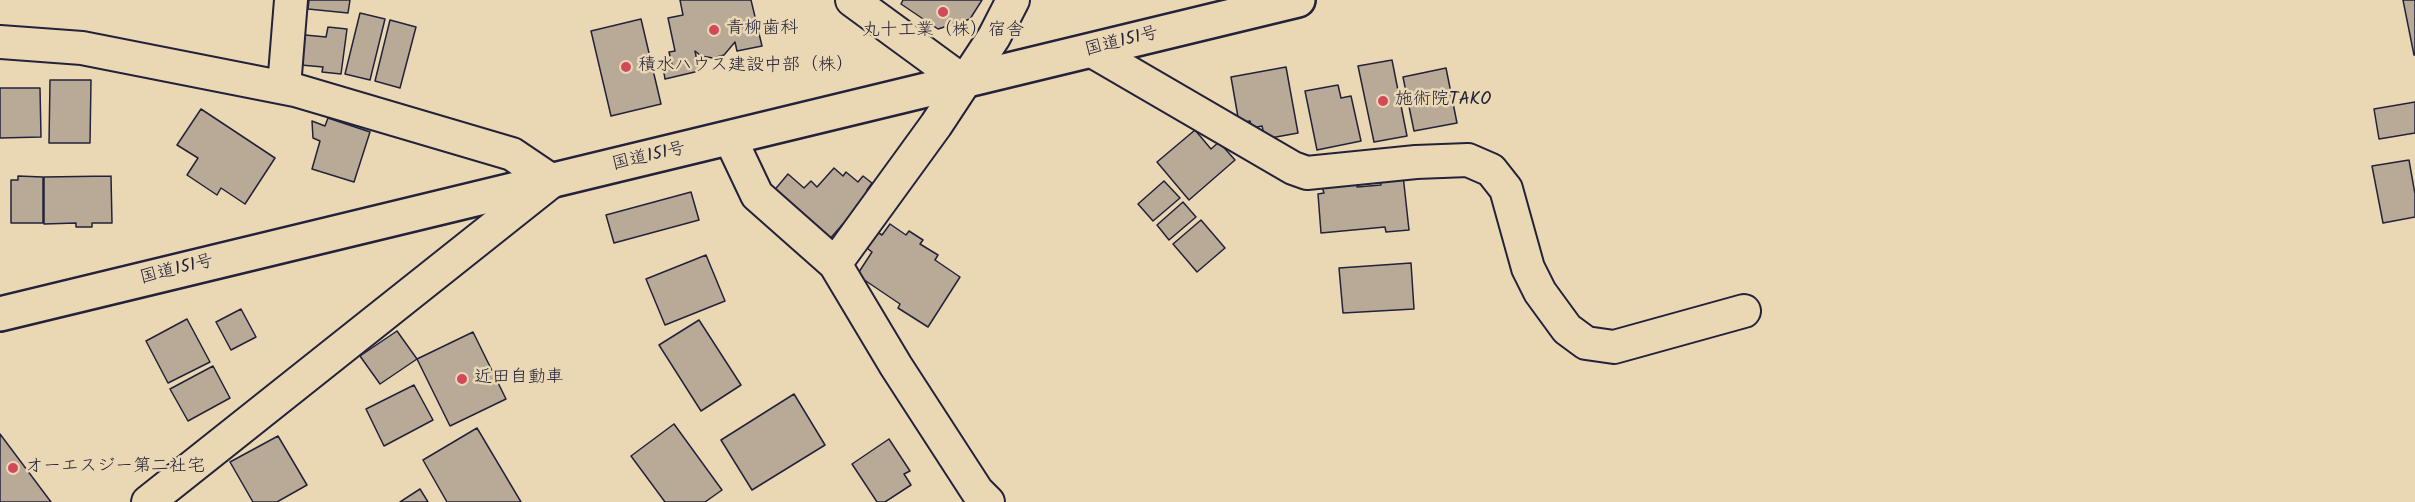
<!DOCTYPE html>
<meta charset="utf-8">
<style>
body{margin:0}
canvas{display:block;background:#ead7b4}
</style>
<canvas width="2415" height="502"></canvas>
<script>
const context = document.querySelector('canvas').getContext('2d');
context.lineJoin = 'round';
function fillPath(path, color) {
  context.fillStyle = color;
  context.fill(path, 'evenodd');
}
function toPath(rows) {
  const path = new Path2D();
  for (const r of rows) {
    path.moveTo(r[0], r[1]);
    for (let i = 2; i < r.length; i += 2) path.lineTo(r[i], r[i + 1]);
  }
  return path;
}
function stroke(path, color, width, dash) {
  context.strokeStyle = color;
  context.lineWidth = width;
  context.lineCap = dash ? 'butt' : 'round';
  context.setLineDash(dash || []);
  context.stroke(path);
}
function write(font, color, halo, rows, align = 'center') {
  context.font = font + ' Kalam,"Klee One",sans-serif';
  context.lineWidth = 5;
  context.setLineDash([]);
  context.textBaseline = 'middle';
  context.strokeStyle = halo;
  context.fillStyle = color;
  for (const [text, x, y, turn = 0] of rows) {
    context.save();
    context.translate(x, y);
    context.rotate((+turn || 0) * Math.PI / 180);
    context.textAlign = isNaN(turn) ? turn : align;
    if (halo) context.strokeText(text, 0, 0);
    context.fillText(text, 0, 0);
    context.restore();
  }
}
const building = toPath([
 [309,0,350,0,348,13,308,9,309,0],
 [680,0,751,0,762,46,737,51,735,42,724,55,713,58,701,56,695,51,699,71,665,79,663,67,672,65,669,52,675,51,668,18,683,15,680,0],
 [903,0,982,0,970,19,938,29,901,4,903,0],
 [2403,0,2415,0,2415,55,2414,55,2403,0],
 [360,13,385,19,370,80,345,74,360,13],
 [641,19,661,104,611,116,591,31,641,19],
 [390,20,416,27,400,88,375,81,390,20],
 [328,27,347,29,341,74,322,72,323,67,301,65,305,35,326,37,328,27],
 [1392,60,1407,136,1374,142,1358,66,1392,60],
 [1286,67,1298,133,1265,139,1262,126,1252,128,1250,121,1239,123,1231,77,1286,67],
 [1446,68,1457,123,1414,131,1403,77,1446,68],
 [50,80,91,80,90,143,49,143,50,80],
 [1338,85,1341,98,1351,96,1361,141,1317,150,1305,91,1338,85],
 [0,88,40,88,41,137,0,138,0,88],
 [2415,102,2415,133,2379,139,2374,109,2415,102],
 [201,109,275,158,245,204,221,188,217,195,187,175,198,158,177,145,201,109],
 [328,118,370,132,354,182,312,169,320,141,313,138,312,121,325,126,328,118],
 [1195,130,1211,149,1219,142,1235,160,1189,200,1157,162,1195,130],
 [2409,160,2415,194,2415,217,2383,223,2372,166,2409,160],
 [834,168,843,176,846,172,858,182,863,176,872,183,867,190,870,193,828,241,772,193,788,174,804,188,811,181,817,187,834,168],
 [1403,175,1409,230,1386,232,1385,227,1321,233,1318,194,1324,193,1322,187,1356,177,1357,187,1381,185,1380,178,1403,175],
 [18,176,43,177,43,223,11,223,11,180,18,180,18,176],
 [111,176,112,223,92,223,92,227,76,227,76,223,44,224,44,177,111,176],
 [1164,181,1180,198,1153,221,1138,204,1164,181],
 [691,192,699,220,614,243,606,215,691,192],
 [1183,202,1196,217,1169,240,1157,225,1183,202],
 [1201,220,1225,248,1197,272,1173,244,1201,220],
 [890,224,906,235,909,231,923,240,920,244,938,255,935,260,960,277,928,327,898,308,900,304,857,275,872,252,864,246,874,230,882,235,890,224],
 [706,255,725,301,665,325,646,279,706,255],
 [1411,263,1414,309,1343,313,1339,268,1411,263],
 [241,309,256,337,231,350,216,322,241,309],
 [187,319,210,362,168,383,146,341,187,319],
 [699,320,741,385,701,411,659,345,699,320],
 [397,331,417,359,380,384,360,356,397,331],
 [473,332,506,399,450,426,417,359,473,332],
 [213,366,230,398,188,421,170,389,213,366],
 [414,385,433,420,384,446,366,409,414,385],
 [794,394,825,445,752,490,721,440,794,394],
 [674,424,722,490,705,502,665,502,631,456,674,424],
 [477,428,521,502,447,502,423,460,477,428],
 [0,434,51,502,0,502,0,434],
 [278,436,307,485,277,502,253,502,230,462,278,436],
 [889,439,910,471,904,474,911,485,885,502,877,502,852,464,889,439],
 [420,489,428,502,400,502,420,489]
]);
const minor = toPath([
 [852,0,964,82],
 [0,42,82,48,295,90,512,154,552,181,148,502],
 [1092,51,1293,168,1307,173,1416,162,1468,160,1491,170,1506,189,1528,268,1540,292,1567,329,1586,343,1614,347,1744,311],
 [284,87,291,0],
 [730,138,757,195,835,264,896,366,977,491,988,502],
 [835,264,936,125,994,37,1013,0]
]);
const trunk = toPath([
 [0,314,1298,0]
]);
const markers = [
 [943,12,6,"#d1495b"],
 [714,30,6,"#d1495b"],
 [626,67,6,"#d1495b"],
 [1383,101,6,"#d1495b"],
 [462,379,6,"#d1495b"],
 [13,468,6,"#d1495b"]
];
const poiNames = [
 ["青柳歯科",726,30],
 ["丸十工業（株）宿舎",943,32,"center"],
 ["積水ハウス建設中部（株）",638,67],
 ["施術院TAKO",1395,101],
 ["近田自動車",474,379],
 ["オーエスジー第二社宅",25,468]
];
const streetNames = [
 ["国道151号",1122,43,-14],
 ["国道151号",649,158,-13],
 ["国道151号",177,271,-14]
];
fillPath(building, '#b8aa96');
stroke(building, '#22223b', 1.5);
stroke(minor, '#22223b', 36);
stroke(trunk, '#22223b', 38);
stroke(minor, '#ead7b4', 32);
stroke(trunk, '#ead7b4', 33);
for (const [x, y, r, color] of markers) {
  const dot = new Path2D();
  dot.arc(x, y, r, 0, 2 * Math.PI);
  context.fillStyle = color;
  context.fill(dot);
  stroke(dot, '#ead7b4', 2);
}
write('18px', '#22223b', '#ead7b4', poiNames, 'left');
write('18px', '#22223b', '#ead7b4', streetNames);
</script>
